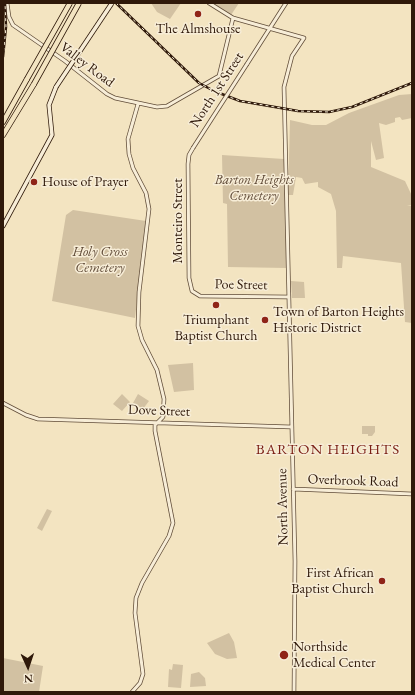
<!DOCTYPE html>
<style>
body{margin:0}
#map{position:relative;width:415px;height:695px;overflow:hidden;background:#f3e4c1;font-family:"EB Garamond",serif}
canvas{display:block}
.frame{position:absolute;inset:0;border:4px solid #2f190a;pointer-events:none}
.north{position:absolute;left:8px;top:647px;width:40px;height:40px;-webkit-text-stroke:3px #f7edd7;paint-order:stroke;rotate:177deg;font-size:11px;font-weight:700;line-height:16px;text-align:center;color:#2f190a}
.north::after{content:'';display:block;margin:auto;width:14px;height:18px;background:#2f190a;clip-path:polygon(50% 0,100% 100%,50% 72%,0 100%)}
</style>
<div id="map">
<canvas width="415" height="695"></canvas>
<div class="frame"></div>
<div class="north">N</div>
</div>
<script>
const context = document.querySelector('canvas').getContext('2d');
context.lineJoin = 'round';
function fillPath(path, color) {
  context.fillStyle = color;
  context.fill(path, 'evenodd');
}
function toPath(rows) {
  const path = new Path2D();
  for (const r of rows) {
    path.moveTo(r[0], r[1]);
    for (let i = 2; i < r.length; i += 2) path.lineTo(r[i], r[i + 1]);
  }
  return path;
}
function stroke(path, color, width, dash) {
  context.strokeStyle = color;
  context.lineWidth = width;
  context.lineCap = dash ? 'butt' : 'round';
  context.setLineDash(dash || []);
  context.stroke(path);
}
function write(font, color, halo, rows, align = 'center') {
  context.font = font + ' "EB Garamond",serif';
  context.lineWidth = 3;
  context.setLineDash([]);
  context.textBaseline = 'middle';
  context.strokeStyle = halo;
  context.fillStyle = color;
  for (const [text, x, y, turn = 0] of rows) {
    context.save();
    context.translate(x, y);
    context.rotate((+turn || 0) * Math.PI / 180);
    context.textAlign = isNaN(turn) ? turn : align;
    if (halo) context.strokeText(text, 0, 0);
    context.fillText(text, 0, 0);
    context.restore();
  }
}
const green = toPath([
 [151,3,181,3,170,19,157,12],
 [212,3,239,3,231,15],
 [412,94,412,118,402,120,400,117,395,118,395,122,386,125,379,123,384,158,376,160,371,141,371,167,405,181,412,196,412,205,407,205,412,206,412,323,405,322,401,263,343,256,342,268,337,268,336,211,331,194,318,187,318,182,305,184,302,178,296,177,293,195,288,195,290,120,312,125,326,125,349,113,399,95],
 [222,155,284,159,287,268,228,267,227,204,223,203],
 [73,210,146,221,135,318,52,301,66,215],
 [291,281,304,282,305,298,292,298],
 [193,363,194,390,174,392,168,365],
 [122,394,130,402,122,411,113,404],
 [138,394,149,401,143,409,133,403],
 [362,426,375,426,375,432,372,436,368,436,368,434,362,434],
 [47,509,52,511,42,531,37,528],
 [229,633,234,642,237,658,227,659,215,654,207,643],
 [3,658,43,666,39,692,3,692],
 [173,664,183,665,181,688,168,687,169,669,172,670],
 [199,672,205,678,206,686,190,687,191,674]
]);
const tertiary = toPath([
 [7,3,9,17,13,25,65,61,107,94,115,98,157,107,167,106,219,76,233,18],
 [209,3,233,18,304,38,292,56,284,87,295,561,294,692],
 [247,64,286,3],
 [193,148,189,155,188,164,189,278,192,291,200,296,289,297],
 [3,403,26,415,38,419,292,427],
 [293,489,412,494],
 [132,692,140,683,143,674,135,613,136,598,142,583,169,536,173,523,155,431,155,425,163,417,164,399,157,370,142,340,138,326,139,292,149,209,146,193,133,168,129,154,128,139,138,104]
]);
const secondary = toPath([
 [3,226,52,135,49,105,56,87]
]);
const motorway = toPath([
 [3,122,27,79],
 [3,135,34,84]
]);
const rail = toPath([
 [116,3,199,83,214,91,240,101,298,111,329,112,352,107,412,83],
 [3,57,6,27,5,3]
]);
const tertiaryBridge = toPath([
 [193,148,247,64]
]);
const secondaryBridge = toPath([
 [56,87,112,3]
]);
const motorwayBridge = toPath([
 [27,79,70,3],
 [34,84,79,3]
]);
const markers = [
 [198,14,4,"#8f2418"],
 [34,182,4,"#8f2418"],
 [216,305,4,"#8f2418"],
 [265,320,4,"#8f2418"],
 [382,581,4,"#8f2418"],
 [284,655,5,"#8f2418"]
];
const poiNames = [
 ["The Almshouse",198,29,"center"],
 ["House of Prayer",42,182],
 ["Town of Barton Heights",273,312],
 ["Historic District",273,328],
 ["Triumphant",216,320,"center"],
 ["Baptist Church",216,336,"center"],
 ["First African",374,573,"right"],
 ["Baptist Church",374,589,"right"],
 ["Northside",293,647],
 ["Medical Center",293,663]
];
const streetNames = [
 ["Valley Road",87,65,37],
 ["North 1st Street",217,90,-57],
 ["Monteiro Street",178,221,-90],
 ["Poe Street",241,285,1],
 ["Dove Street",159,411,2],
 ["Overbrook Road",353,481,2],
 ["North Avenue",283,507,-91]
];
const parkNames = [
 ["Barton Heights",254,180],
 ["Cemetery",254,196],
 ["Holy Cross",100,252],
 ["Cemetery",100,268]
];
const neighbourhoodNames = [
 ["BARTON HEIGHTS",328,450]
];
fillPath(green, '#d2c1a2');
stroke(tertiary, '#604c38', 4.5);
stroke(secondary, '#2f190a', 5);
stroke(motorway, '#2f190a', 6);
stroke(tertiary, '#f7edd7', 3);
stroke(secondary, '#f7edd7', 3.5);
stroke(motorway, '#f3e4c1', 4.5);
stroke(rail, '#2f190a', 2.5);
stroke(rail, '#f7edd7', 1, [3]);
stroke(tertiaryBridge, '#604c38', 4.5, []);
stroke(secondaryBridge, '#2f190a', 5, []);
stroke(motorwayBridge, '#2f190a', 6, []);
stroke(tertiaryBridge, '#f7edd7', 3);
stroke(secondaryBridge, '#f7edd7', 3.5);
stroke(motorwayBridge, '#f3e4c1', 4.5);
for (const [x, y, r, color] of markers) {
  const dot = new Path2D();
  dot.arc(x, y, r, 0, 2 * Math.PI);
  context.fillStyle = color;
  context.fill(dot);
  stroke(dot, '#f7edd7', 1.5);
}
write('14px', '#2f190a', '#f7edd7', poiNames, 'left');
write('14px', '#2f190a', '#f7edd7', streetNames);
write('italic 14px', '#604b38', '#f7edd7', parkNames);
context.letterSpacing = '1px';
write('15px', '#7a1f14', '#f7edd7', neighbourhoodNames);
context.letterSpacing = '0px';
</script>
